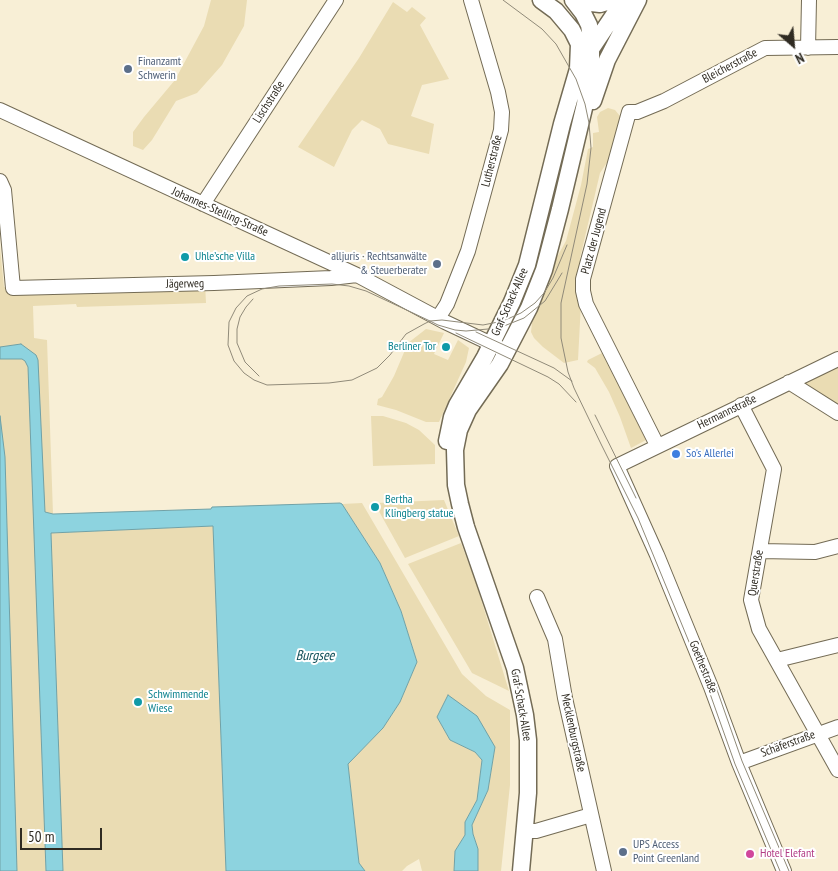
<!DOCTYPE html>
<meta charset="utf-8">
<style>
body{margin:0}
#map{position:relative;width:838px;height:871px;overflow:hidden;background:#f8efd6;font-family:"PT Sans Narrow",sans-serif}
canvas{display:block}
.north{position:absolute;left:768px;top:20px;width:50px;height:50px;-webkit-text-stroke:4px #fff;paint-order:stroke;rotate:153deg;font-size:14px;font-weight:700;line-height:20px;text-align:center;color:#2f2b22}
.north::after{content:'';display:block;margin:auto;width:18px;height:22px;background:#2f2b22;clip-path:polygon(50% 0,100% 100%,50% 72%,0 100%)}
.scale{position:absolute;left:20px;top:828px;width:82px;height:22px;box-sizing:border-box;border:2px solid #2f2b22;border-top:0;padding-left:6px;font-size:15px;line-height:18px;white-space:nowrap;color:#2f2b22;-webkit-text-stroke:4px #fff;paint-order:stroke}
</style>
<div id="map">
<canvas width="838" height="871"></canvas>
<div class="north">N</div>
<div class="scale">50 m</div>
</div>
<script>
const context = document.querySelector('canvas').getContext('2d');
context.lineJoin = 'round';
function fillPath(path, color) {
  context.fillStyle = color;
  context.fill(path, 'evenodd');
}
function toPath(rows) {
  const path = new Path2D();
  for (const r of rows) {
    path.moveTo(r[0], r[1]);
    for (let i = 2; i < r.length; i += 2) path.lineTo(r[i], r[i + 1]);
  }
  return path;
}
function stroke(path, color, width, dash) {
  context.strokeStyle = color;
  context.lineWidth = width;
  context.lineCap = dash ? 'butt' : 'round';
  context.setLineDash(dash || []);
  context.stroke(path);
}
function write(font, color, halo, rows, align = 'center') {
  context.font = font + ' "PT Sans Narrow",sans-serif';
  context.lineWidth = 4;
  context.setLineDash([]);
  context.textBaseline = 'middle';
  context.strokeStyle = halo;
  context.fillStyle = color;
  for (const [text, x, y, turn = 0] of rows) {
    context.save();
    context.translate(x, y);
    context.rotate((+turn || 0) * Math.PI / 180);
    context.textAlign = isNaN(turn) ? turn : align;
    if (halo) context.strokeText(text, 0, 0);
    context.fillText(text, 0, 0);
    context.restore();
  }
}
const green = toPath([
 [211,0,247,0,244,26,222,65,197,93,176,101,152,140,143,150,133,146,133,132,144,117,175,80,204,26],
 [393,2,407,12,412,7,426,18,420,25,449,79,422,85,411,116,434,124,429,154,388,144,380,129,362,120,352,130,334,167,298,147,359,58],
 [608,108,615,110,620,116,621,125,610,158,600,173,580,258,581,303,578,360,564,363,543,347,534,338,531,332,532,323,534,311,553,264,566,241,581,185,588,149,593,147,593,133,599,132,597,117,600,112],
 [0,247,4,287,13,288,205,283,206,303,77,307,76,304,33,306,34,338,47,340,53,514,44,512,34,512,46,871,0,871],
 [426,329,444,333,434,354,448,360,458,340,469,348,466,362,439,422,426,422,396,410,377,405,378,399,382,397,394,376,408,343],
 [602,353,646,440,631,448,620,417,609,392,595,368,587,362,588,360],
 [838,359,838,413,789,382],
 [371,416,383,416,406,423,419,430,435,445,435,464,373,466],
 [444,500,459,536,405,558,376,506,377,503],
 [362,503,462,674,486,696,510,710,510,785,501,871,478,871,478,849,473,834,472,825,488,790,495,747,448,695,437,717,450,740,475,752,482,759,477,800,465,822,465,835,455,851,454,871,422,871,419,859,407,866,402,871,365,871,359,863,348,764,383,728,400,702,417,662,401,611,380,563,342,504],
 [213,526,226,871,63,871,51,533],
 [461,543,476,583,509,691,472,673,408,564]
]);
const water = toPath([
 [21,344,36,355,38,360,45,512,53,514,211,509,212,507,340,503,342,504,380,563,401,611,417,662,400,702,383,728,348,764,359,863,365,871,226,871,213,526,51,533,63,871,46,871,28,367,25,361,22,359,0,359,0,347,21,344],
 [0,416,5,457,17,871,0,871,0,416],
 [448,695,477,716,495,747,488,790,472,825,473,834,478,849,478,871,454,871,455,851,465,835,465,822,477,800,482,760,475,752,450,740,437,717,448,695]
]);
const minor = toPath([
 [808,48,809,0],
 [0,110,357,275,445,322,500,348],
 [0,181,4,190,13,288,214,283,331,278,357,275],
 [203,204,336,0],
 [438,318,447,304,468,251,501,130,502,112,498,92,471,0],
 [789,382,838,413],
 [741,405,774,469,751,600,759,629,838,770],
 [657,445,586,304,583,291,583,279,629,112,637,112,664,101,765,48,838,47],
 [760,551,815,552,838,546],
 [537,597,555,639,565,698,604,871],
 [777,660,838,645],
 [739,763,838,727],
 [526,831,536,831,591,815],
 [784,871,739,763,711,687,657,555,617,466,838,359]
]);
const tertiary = toPath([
 [541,0,556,11,572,30,583,52],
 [574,1,600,4,613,0],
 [589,52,624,0],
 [593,101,607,60,638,0],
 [447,441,452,417,457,405,485,357,512,302,527,265,562,124,578,69,579,44],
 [521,871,528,793,528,740,525,715,515,668,466,527,460,504,456,485,455,450,459,430,468,410,500,364,529,308,544,270,560,209,585,104,591,60,591,37,589,25,583,13,573,0]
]);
const tram = toPath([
 [503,0,542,29,556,44,576,79,585,104,589,123,591,148,587,184,561,303,561,338,568,372,574,388,601,444,638,518,708,688,735,764,780,871],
 [562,273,545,301,524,318,499,328,466,331,455,330,438,325,430,321,366,291,349,286,332,284,279,286,262,289,247,296,236,308,229,322,228,345,234,361,244,373,254,380,267,385,329,383,352,380,377,368,390,355,406,334,424,324,430,321,442,320,483,325,503,321,521,313,535,303,544,293,553,278,567,245],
 [253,299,246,307,240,317,237,329,237,343,245,362,259,376],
 [476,332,554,368,572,381],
 [456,333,548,377,559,384,576,402],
 [595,415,636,498],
 [716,687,742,761,789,871]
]);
const markers = [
 [128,69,5,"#5c6f8a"],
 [185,257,5,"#0f9aa8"],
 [437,264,5,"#5c6f8a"],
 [446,347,5,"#0f9aa8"],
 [676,454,5,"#3f7fe0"],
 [375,507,5,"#0f9aa8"],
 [138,702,5,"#0f9aa8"],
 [623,852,5,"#5c6f8a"],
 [750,854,5,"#d1479c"]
];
const serviceNames = [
 ["Finanzamt",138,62],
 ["Schwerin",138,76],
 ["alljuris · Rechtsanwälte",427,257,"right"],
 ["& Steuerberater",427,271,"right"],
 ["UPS Access",633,845],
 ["Point Greenland",633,859]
];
const streetNames = [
 ["Bleicherstraße",730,66,-28],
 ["Lischstraße",269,102,-57],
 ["Lutherstraße",492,161,-76],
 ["Johannes-Stelling-Straße",220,212,24],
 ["Platz der Jugend",594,241,-75],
 ["Jägerweg",185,284,-1],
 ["Graf-Schack-Allee",510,302,-66],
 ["Hermannstraße",727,412,-26],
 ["Querstraße",756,573,-81],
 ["Goethestraße",703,667,68],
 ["Graf-Schack-Allee",521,705,80],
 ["Mecklenburgstraße",573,733,78],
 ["Schäferstraße",788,744,-20]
];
const cultureNames = [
 ["Uhle’sche Villa",195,257],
 ["Berliner Tor",436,347,"right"],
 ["Bertha",385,500],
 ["Klingberg statue",385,514],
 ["Schwimmende",148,695],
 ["Wiese",148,709]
];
const shopNames = [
 ["So's Allerlei",686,454]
];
const hotelNames = [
 ["Hotel Elefant",760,854]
];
const waterNames = [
 ["Burgsee",315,656]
];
fillPath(green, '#eadcb3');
fillPath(water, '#8dd3df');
stroke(water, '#71a1a6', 1);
stroke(minor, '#736b55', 16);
stroke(tertiary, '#736b55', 19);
stroke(minor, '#fff', 14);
stroke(tertiary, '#fff', 16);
stroke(tram, '#908a79', 1);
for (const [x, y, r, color] of markers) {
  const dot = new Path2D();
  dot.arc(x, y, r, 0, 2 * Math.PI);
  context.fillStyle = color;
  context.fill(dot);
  stroke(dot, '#fff', 2);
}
write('12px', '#4e5e75', '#fff', serviceNames, 'left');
write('12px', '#2f2b22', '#fff', streetNames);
write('12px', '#0d838f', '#fff', cultureNames, 'left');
write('12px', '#366cbe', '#fff', shopNames, 'left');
write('12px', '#b23c85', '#fff', hotelNames, 'left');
write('italic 14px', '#0f4e57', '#fff', waterNames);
</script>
